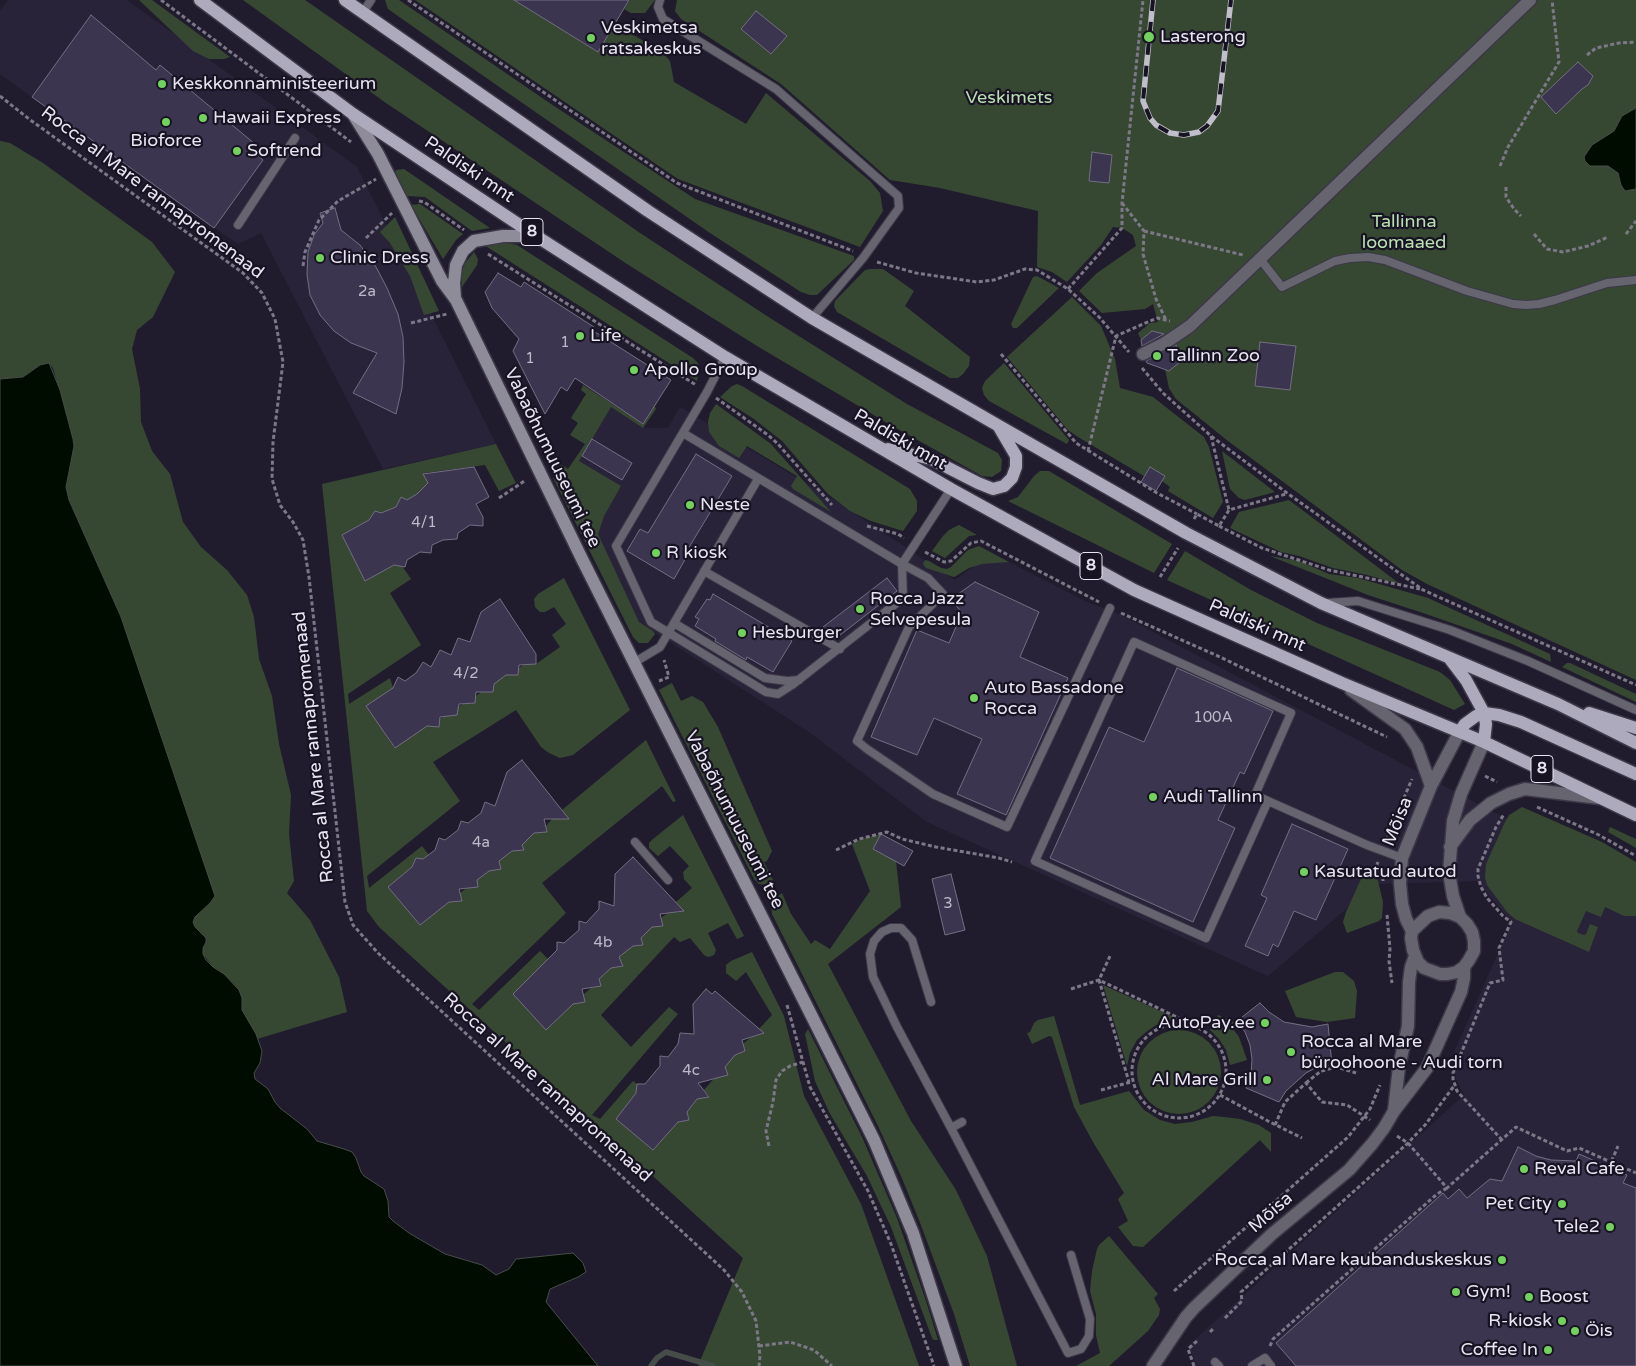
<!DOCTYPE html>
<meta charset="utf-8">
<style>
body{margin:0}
canvas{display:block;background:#211c2d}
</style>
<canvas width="1636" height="1366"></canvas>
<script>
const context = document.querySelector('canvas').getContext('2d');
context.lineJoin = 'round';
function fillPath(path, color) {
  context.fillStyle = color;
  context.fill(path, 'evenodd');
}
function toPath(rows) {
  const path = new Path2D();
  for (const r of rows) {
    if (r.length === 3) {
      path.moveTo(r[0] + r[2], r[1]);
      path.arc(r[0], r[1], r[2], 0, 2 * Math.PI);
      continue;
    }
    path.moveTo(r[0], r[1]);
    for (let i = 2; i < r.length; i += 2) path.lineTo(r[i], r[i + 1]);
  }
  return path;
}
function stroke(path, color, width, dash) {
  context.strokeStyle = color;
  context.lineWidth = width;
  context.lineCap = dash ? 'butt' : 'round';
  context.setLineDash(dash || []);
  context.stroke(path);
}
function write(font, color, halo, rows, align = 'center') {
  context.font = font + ' "Varela Round",sans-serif';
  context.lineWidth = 4.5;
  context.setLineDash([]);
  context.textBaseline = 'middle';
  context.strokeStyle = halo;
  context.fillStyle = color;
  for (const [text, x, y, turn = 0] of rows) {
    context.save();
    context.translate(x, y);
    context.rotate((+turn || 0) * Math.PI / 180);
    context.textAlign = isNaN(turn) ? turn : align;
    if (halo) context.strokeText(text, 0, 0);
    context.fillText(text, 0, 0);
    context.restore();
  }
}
const built = toPath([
 [8,0,127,0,357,167,496,444,383,469,261,233,238,244,0,74,0,11],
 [611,407,644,428,668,428,680,407,840,504,955,580,991,554,1009,562,1089,603,1119,614,1605,871,1636,885,1636,1366,1197,1366,1188,1346,1464,1095,1457,1081,1451,1059,1512,922,1477,881,1375,884,1268,976,927,822,809,732,639,622,568,478]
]);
const green = toPath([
 [139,0,152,0,230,57,224,59,209,59,193,51],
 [243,0,305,0,640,233,770,318,907,404,998,453,1002,460,1001,471,992,477,982,476,889,424,757,346,627,264,386,103],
 [385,0,399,0,551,104,695,199,854,256,854,260,817,295,810,295,801,292,710,233,485,77,388,9],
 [415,0,514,0,598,51,615,24,662,52,670,61,674,82,746,124,766,93,870,181,880,193,883,211,860,247,678,179],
 [630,0,655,0,645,13,631,13,624,9],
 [677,0,1636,0,1636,680,1427,584,1402,570,1228,441,1176,399,1169,388,1165,369,1169,371,1179,358,1165,343,1162,334,1152,331,1141,340,1138,333,1150,323,1158,322,1153,304,1145,309,1102,313,1079,291,1097,273,1136,246,1133,235,1122,228,1113,227,1101,245,1067,282,1052,272,1037,267,1038,211,940,188,890,180,781,84,681,19,675,11],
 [756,11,786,36,771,54,741,29],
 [0,141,10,143,43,163,152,242,175,272,153,317,137,330,132,349,140,389,141,422,152,451,170,474,183,522,201,547,227,570,247,595,254,617,259,659,272,696,279,744,291,795,289,834,294,881,287,893,310,920,339,977,347,1012,257,1039,242,1010,242,998,239,990,224,974,213,967,203,954,203,948,206,942,202,933,195,927,193,922,195,917,211,902,121,617,69,500,66,487,74,446,73,439,53,368,49,363,40,365,23,377,0,379],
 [404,169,490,228,472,231,425,197,407,196,395,174,396,170],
 [420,204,463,234,456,240,443,259,411,205],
 [395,217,439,311,424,315,410,276,390,243,380,232],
 [503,242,517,245,693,358,698,363,699,369,697,381,484,245],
 [474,252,478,259,477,265,462,287,461,273,465,263],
 [870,269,883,269,914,291,905,306,970,357,969,366,963,374,958,378,950,378,837,312,834,306,835,301,865,270],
 [1037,276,1059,288,1017,328,1013,328,1011,324,1033,277],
 [1072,297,1101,326,1115,359,1120,388,1153,397,1204,437,1209,447,1223,502,1213,518,1168,491,1170,487,1162,481,1165,476,1150,467,1144,476,1078,437,1068,430,1007,357],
 [1004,363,1069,440,1067,444,989,401,984,395,982,388,985,381],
 [737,384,742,386,910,489,917,501,917,511,903,531,871,521,850,511,828,494,782,441,754,419,720,397,732,386],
 [583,385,643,424,655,406,656,409,643,428,611,407,579,461,621,486,604,516,598,534,639,622,653,631,655,634,648,643,639,643,633,637,553,478,558,475,550,457,568,469,585,444,570,435,578,423,571,418,586,394,581,390],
 [716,404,771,444,831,512,793,489,791,486,797,476,747,446,739,458,719,446,709,432,708,422,710,413],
 [496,444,516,483,499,491,485,465,424,473,429,484,417,494,407,500,401,497,396,507,342,535,365,580,394,565,402,566,411,579,390,593,421,645,348,694,349,704,390,678,393,688,367,706,394,748,427,726,439,727,440,719,463,704,475,703,475,697,481,692,506,675,518,675,519,668,525,664,536,664,560,647,552,635,566,624,554,607,545,612,540,612,535,607,534,599,538,594,564,578,630,710,573,755,560,758,549,753,541,747,516,710,433,762,460,801,367,876,369,888,422,846,429,855,423,859,416,858,412,867,388,887,420,925,449,902,462,901,460,893,467,888,478,887,477,880,489,871,501,869,499,861,512,851,524,850,522,845,534,833,547,832,546,826,552,819,564,819,562,810,646,740,676,801,673,802,662,786,542,883,566,913,472,1004,479,1010,540,951,548,959,546,1030,573,1004,585,1002,583,995,591,988,601,986,599,979,611,968,622,966,619,957,633,946,643,945,641,938,652,927,663,926,661,918,668,913,678,912,676,902,692,888,684,879,683,872,689,866,670,846,658,856,649,848,649,843,653,839,683,815,744,936,737,939,728,923,708,933,716,950,714,955,708,957,704,955,690,938,680,942,674,937,601,1015,631,1047,669,1007,678,1014,592,1115,600,1119,633,1081,637,1084,636,1093,616,1119,653,1150,678,1122,689,1120,687,1112,697,1099,709,1096,704,1090,735,1055,745,1051,743,1044,750,1038,760,1034,759,1029,772,1015,746,972,736,981,726,973,726,965,731,961,752,952,784,1016,804,1096,861,1204,919,1366,698,1366,743,1258,379,927,367,911,322,484],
 [1222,451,1275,492,1245,500,1239,498,1230,489],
 [1040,471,1049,471,1172,544,1154,573,1008,501,1018,497,1034,476],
 [1289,500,1400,584,1367,575,1333,568,1299,556,1281,552,1230,528,1239,512],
 [959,525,977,535,969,536,945,558,932,551,943,536,949,530],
 [979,546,1009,562,982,564,969,568,954,577,926,568,923,564,925,560,929,561,941,568,947,569,951,567,968,550],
 [1185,551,1251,590,1317,623,1440,672,1450,680,1465,704,1454,710,1167,580],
 [1270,556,1299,561,1329,574,1358,578,1428,598,1550,654,1551,662,1512,644,1423,613,1368,595],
 [1567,663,1570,663,1636,694,1636,702,1562,667],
 [672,683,681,701,692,696,703,702,718,727,772,851,767,861,764,862,773,880,767,885,759,884,754,879,659,690],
 [1522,807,1602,842,1636,862,1636,916,1624,916,1605,907,1601,917,1586,911,1577,931,1578,933,1584,935,1586,934,1590,924,1598,927,1589,952,1515,919,1507,912,1487,885,1485,878,1486,864,1505,822,1509,815],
 [1610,827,1636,839,1636,848,1608,832],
 [881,834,873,849,896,861,901,907,828,964,911,1121,956,1190,987,1256,1017,1366,970,1366,954,1314,919,1220,901,1176,878,1126,772,914,771,904,773,900,782,893,791,914,811,944,815,940,830,949,870,891,852,844,861,839],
 [1367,866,1376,875,1378,881,1383,902,1382,918,1379,921,1347,933,1343,922,1346,912],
 [1335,972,1343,972,1354,981,1357,991,1355,1018,1327,1022,1296,1017,1285,991],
 [1103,985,1178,1019,1156,1025,1146,1032,1137,1040,1130,1053,1127,1066],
 [1218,1015,1239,1024,1233,1029,1239,1037,1247,1060,1230,1065,1226,1050,1219,1039,1210,1030],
 [1054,1016,1080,1105,1129,1091,1144,1110,1160,1120,1175,1124,1192,1122,1213,1116,1224,1117,1240,1119,1259,1125,1271,1133,1271,1152,1260,1140,1143,1247,1133,1246,1118,1227,1128,1221,1118,1199,1124,1193,1093,1142,1074,1107,1052,1037,1049,1036,1032,1044,1027,1033,1030,1032,1034,1023,1038,1020],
 [808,1029,862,1137,897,1218,926,1301,938,1340,934,1340,932,1338,891,1227,867,1176,829,1112,815,1081,805,1034],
 [1179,1072,42],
 [1109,1236,1158,1294,1154,1298,1160,1309,1159,1315,1148,1331,1109,1366,1076,1366,1100,1353,1096,1335,1096,1314,1090,1291,1092,1271,1097,1249,1099,1245]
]);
const water = toPath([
 [1636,108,1636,189,1625,191,1621,185,1618,173,1608,166,1590,166,1585,161,1584,157,1592,145,1614,131,1622,116,1636,108],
 [49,363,60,390,73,439,74,446,66,487,69,500,121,617,215,896,211,902,195,917,193,922,195,927,206,938,206,942,203,948,203,954,206,960,213,967,224,974,239,990,242,998,242,1010,256,1034,262,1051,260,1063,254,1073,255,1079,268,1089,275,1102,280,1108,307,1129,317,1141,344,1149,352,1152,356,1158,361,1172,364,1176,384,1189,388,1201,389,1217,393,1221,409,1233,445,1254,482,1265,496,1275,509,1269,516,1259,573,1253,583,1263,586,1272,578,1277,550,1289,546,1302,598,1366,0,1366,0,379,23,377,40,365,49,363]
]);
const stream = toPath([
 [651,1366,657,1358,666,1352,713,1366]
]);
const building = toPath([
 [514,0,629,0,598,52,514,0],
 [756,11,787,36,771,54,741,29,756,11],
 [91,15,156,70,160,65,255,144,250,149,263,160,214,228,32,97,91,15],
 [1578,62,1593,76,1588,85,1582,89,1556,114,1541,97,1578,62],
 [1092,152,1112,155,1109,183,1089,181,1092,152],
 [335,208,341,230,360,245,376,267,387,288,398,314,403,337,404,362,402,388,396,414,353,393,377,353,351,343,334,331,320,315,310,295,307,275,308,252,314,235,323,223,320,213,335,208],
 [498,273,521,287,524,282,594,327,592,330,671,380,643,424,575,378,567,391,561,387,545,414,513,351,519,339,492,308,485,292,498,273],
 [1152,331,1164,334,1142,346,1141,340,1152,331],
 [1260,342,1296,346,1290,390,1255,386,1260,342],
 [1176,345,1180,362,1169,371,1147,363,1146,361,1176,345],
 [592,439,632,463,622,480,582,456,592,439],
 [696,454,732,476,685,554,687,556,674,579,627,551,640,529,648,533,696,454],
 [474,467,489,497,476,504,483,517,483,526,470,525,458,533,457,539,443,540,432,545,431,553,420,552,407,560,405,567,394,565,365,581,342,535,369,520,375,511,381,513,396,507,401,497,407,500,417,494,428,483,423,474,474,467],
 [1150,467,1165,476,1156,491,1141,482,1150,467],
 [887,578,897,591,835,639,831,637,823,627,887,578],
 [975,582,1039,612,1020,657,1068,678,1006,815,957,794,982,739,934,718,917,755,871,737,917,630,949,643,962,613,951,599,975,582],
 [713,594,792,641,773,672,747,657,746,660,715,641,716,639,695,626,699,619,695,617,707,599,710,600,713,594],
 [500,599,536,654,536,664,519,665,518,675,506,675,494,684,493,692,476,692,475,703,459,704,457,715,440,717,439,727,427,726,395,748,366,706,393,688,398,677,405,681,416,673,423,662,431,667,440,650,451,655,458,638,470,642,481,612,500,599],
 [1177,668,1273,711,1244,774,1240,772,1218,820,1235,828,1193,922,1050,858,1109,727,1144,742,1177,668],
 [522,760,569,819,544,819,547,832,534,833,522,845,524,850,512,851,499,861,501,869,489,871,477,880,478,887,459,889,462,901,449,902,420,925,388,887,412,867,416,858,423,859,435,850,439,838,445,840,458,830,461,821,468,823,481,813,485,802,495,806,507,772,522,760],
 [1292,824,1348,849,1316,920,1294,911,1278,947,1273,944,1268,956,1245,946,1267,898,1261,895,1292,824],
 [881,834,913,851,904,866,873,849,881,834],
 [633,857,684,911,660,914,663,926,652,927,641,938,643,945,633,946,619,957,623,966,611,968,599,979,601,986,582,989,585,1002,573,1004,546,1030,513,994,557,950,557,942,564,943,579,930,579,921,586,923,599,909,599,901,614,906,615,874,633,857],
 [951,874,965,930,945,935,932,879,951,874],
 [706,989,712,994,715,991,764,1033,742,1040,745,1051,735,1055,725,1067,728,1075,698,1083,709,1097,697,1099,687,1112,689,1120,678,1122,653,1150,616,1119,636,1093,637,1084,645,1084,660,1066,660,1056,668,1057,678,1044,680,1033,694,1034,693,1004,706,989],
 [1260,1003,1269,1012,1284,1022,1312,1027,1328,1024,1332,1065,1317,1067,1306,1073,1286,1091,1279,1102,1246,1088,1251,1075,1252,1059,1250,1045,1245,1032,1237,1021,1260,1003],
 [1518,1147,1536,1156,1551,1160,1576,1161,1579,1154,1627,1175,1623,1183,1636,1188,1636,1366,1296,1366,1276,1343,1443,1193,1448,1199,1459,1189,1467,1198,1490,1179,1502,1181,1518,1147]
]);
const path = toPath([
 [161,0,351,142],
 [408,0,677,183,853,251],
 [1587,55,1596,48,1619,43,1636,42],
 [0,96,29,119,243,273,262,293,275,319,283,362,273,442,272,479,280,505,293,522,303,540,309,577,345,902,353,925,378,953,724,1270,742,1292,756,1321,760,1356,759,1366],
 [1500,166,1508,147,1559,62,1552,0],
 [1506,187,1506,197,1514,209,1521,216],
 [419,201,424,202,464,230],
 [1122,203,1144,231,1143,254,1156,299,1166,320],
 [1144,231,1243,255],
 [1534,234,1547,249,1563,252,1588,246,1608,237],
 [1626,234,1636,221],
 [366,238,392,213],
 [488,254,696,385],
 [877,262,916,273,977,282,994,280,1025,269,1037,270,1068,289,1099,317,1129,352],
 [303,266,305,252,319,220,338,201,376,179],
 [1068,289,1122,228,1122,203,1143,0],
 [411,323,447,314],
 [1001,354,1076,443,1157,493,1197,514],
 [1142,368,1163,393,1211,436,1287,493,1423,590,1636,685],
 [716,398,768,435,777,443,832,505],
 [1211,436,1229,510],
 [1088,451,1116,336,1157,318,1170,321],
 [499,498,526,480],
 [1194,519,1197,514,1219,526,1229,510,1286,494],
 [867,526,898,534,904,538],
 [1219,526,1262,548,1329,570,1420,589],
 [925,552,944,562,951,561,971,543,981,541,1099,602],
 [1160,577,1178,548],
 [1121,613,1220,657,1387,737],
 [659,681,669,677,664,660],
 [1485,776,1497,782],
 [1537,807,1599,835,1636,856],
 [1386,840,1412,779],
 [836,850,859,839,887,832,902,839,936,847,999,858,1012,862],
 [1378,862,1376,867,1383,875,1383,881],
 [1387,915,1390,949,1389,961,1392,983],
 [1110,956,1099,980,1129,1082],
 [1071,989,1099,980,1181,1019,1185,1024],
 [787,1005,810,1087,868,1191,891,1244,934,1366],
 [1179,1071,47],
 [1306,1083,1321,1071,1337,1067,1356,1073],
 [1101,1090,1131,1082],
 [1220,1095,1268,1121,1302,1138],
 [1275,1125,1285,1102,1306,1083,1322,1102,1347,1105,1370,1120],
 [1397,1136,1408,1143,1447,1188,1516,1127,1567,1151,1579,1148,1636,1173],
 [1502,1140,1457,1091,1453,1079,1453,1073,1490,983,1503,980,1499,948,1511,922,1503,916,1487,898,1481,887,1478,876,1478,869,1496,827,1504,814],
 [769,1146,766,1131,773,1102,776,1080,782,1071,790,1066,803,1062],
 [1609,1167,1618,1146],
 [1174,1291,1348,1137,1370,1109,1380,1085],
 [1225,1318,1242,1301,1241,1292,1408,1143,1425,1125,1454,1086],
 [1210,1332,1214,1328],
 [759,1346,790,1342,814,1350,832,1366],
 [1270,1346,1273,1339,1437,1194,1447,1188],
 [1194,1366,1188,1349,1197,1341]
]);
const lane = toPath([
 [660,0,658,7,663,19,776,89,898,196,899,208,863,258,812,318],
 [363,12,371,0],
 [238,225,295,138],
 [1260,259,1282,287,1335,261,1350,258,1368,257,1385,260,1467,291,1513,304,1526,305,1539,304,1555,300,1607,283,1636,280],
 [725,357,707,392,616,546,651,622,766,692,778,694,792,685,903,598,902,564,951,489],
 [683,433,902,564,928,578,943,594,909,627,857,741,867,749,933,794,1007,827,1110,608],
 [704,571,840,649],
 [1327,603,1358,601,1450,630,1528,661,1636,710],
 [674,623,765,678,787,681,799,680],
 [635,662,660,647,758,479],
 [1268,801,1255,795,1291,713,1134,642,1035,861,1206,938,1268,801,1367,845,1402,858],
 [635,842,668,880],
 [931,1002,912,940,901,928,891,928,882,932,874,941,870,954,873,977,897,1027,951,1128,962,1122],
 [951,1128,1068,1353,1081,1349,1089,1336,1090,1319,1071,1255],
 [1215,1362,1219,1366],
 [1252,1366,1265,1358,1271,1366]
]);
const street = toPath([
 [1143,354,1165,343,1190,326,1530,0],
 [1351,690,1405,729,1417,747,1431,786],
 [1450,847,1470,820,1491,803,1509,794,1525,789,1599,798],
 [1439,912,1450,913,1460,917,1467,924,1472,932,1474,941,1474,951,1469,960,1464,967,1457,972,1448,974,1440,974,1424,968,1418,962,1413,950,1411,938,1412,931,1428,916,1439,912],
 [1460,917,1453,896,1449,873,1453,821,1461,794,1484,742],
 [1412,931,1406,919,1402,904,1400,883,1402,858,1431,786,1460,731],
 [1394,1111,1399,1067,1408,1026,1409,982,1411,967,1415,956],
 [1153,1366,1186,1317,1194,1308,1272,1234,1349,1170,1372,1144,1384,1128,1394,1111,1427,1068,1461,992,1464,978,1464,967]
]);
const secondary = toPath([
 [353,114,378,154,442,281,456,300,582,559,874,1140,913,1233,956,1366],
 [455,298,454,283,456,265,463,251,474,241,503,236,536,236]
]);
const primary = toPath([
 [200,0,353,114,536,236,725,357,951,489,1134,590,1342,683,1484,742,1636,815],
 [345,0,648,211,812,318,999,426,1186,533,1321,603,1558,704,1636,743],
 [888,449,931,459,978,483,993,489,1004,486,1012,478,1016,467,1016,456,999,427],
 [1450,659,1466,680,1484,713,1486,724,1484,742],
 [1589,713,1636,728],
 [1460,731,1465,724,1476,716,1484,713,1499,715,1521,722,1636,774]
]);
const rail = toPath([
 [1153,0,1143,101,1150,118,1156,125,1170,133,1184,135,1199,132,1207,126,1218,111,1231,0]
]);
const markers = [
 [1149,37,6,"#72d25d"],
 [591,38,5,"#72d25d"],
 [162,84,5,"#72d25d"],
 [203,118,5,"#72d25d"],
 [166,122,5,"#72d25d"],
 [237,151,5,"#72d25d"],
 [320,258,5,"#72d25d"],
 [580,336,5,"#72d25d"],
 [1157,356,5,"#72d25d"],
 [634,370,5,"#72d25d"],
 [690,505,5,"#72d25d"],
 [656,553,5,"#72d25d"],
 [860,609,5,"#72d25d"],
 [742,633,5,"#72d25d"],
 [974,698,5,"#72d25d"],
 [1153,797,5,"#72d25d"],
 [1304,872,5,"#72d25d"],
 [1265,1023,5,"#72d25d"],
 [1291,1052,5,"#72d25d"],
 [1267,1080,5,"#72d25d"],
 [1524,1169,5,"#72d25d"],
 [1562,1204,5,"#72d25d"],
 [1610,1227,5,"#72d25d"],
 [1502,1260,5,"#72d25d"],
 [1456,1292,5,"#72d25d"],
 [1529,1297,5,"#72d25d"],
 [1562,1321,5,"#72d25d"],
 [1575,1331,5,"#72d25d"],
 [1548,1350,5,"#72d25d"]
];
const numberNames = [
 ["2a",367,292],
 ["1",565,343],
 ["1",530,359],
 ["4/1",424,523],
 ["4/2",466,674],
 ["100A",1213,718],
 ["4a",481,843],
 ["3",948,904],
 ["4b",603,943],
 ["4c",691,1071]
];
const shields = [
 [532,232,22],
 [1091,566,22],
 [1542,769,22]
];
const shieldNames = [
 ["8",532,232],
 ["8",1091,566],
 ["8",1542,769]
];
const poiNames = [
 ["Veskimetsa",601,28],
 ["ratsakeskus",601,49],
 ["Lasterong",1160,37],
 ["Keskkonnaministeerium",172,84],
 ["Hawaii Express",213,118],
 ["Bioforce",166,141,"center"],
 ["Softrend",247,151],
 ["Clinic Dress",330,258],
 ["Life",590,336],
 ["Tallinn Zoo",1167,356],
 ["Apollo Group",644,370],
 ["Neste",700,505],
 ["R kiosk",666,553],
 ["Rocca Jazz",870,599],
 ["Selvepesula",870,620],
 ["Hesburger",752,633],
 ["Auto Bassadone",984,688],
 ["Rocca",984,709],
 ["Audi Tallinn",1163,797],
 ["Kasutatud autod",1314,872],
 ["AutoPay.ee",1255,1023,"right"],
 ["Rocca al Mare",1301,1042],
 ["büroohoone - Audi torn",1301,1063],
 ["Al Mare Grill",1257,1080,"right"],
 ["Reval Cafe",1534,1169],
 ["Pet City",1552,1204,"right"],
 ["Tele2",1600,1227,"right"],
 ["Rocca al Mare kaubanduskeskus",1492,1260,"right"],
 ["Gym!",1466,1292],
 ["Boost",1539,1297],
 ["R-kiosk",1552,1321,"right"],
 ["Öis",1585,1331],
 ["Coffee In",1538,1350,"right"]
];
const parkNames = [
 ["Veskimets",1009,98],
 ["Tallinna",1404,222],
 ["loomaaed",1404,243]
];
const streetNames = [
 ["Paldiski mnt",469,170,34],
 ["Rocca al Mare rannapromenaad",152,193,37],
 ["Paldiski mnt",900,440,30],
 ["Vabaõhumuuseumi tee",552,458,64],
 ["Paldiski mnt",1257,626,24],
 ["Rocca al Mare rannapromenaad",314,747,-96],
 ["Vabaõhumuuseumi tee",734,820,63],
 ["Mõisa",1398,822,-68],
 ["Rocca al Mare rannapromenaad",547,1088,42],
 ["Mõisa",1271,1213,-41]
];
fillPath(built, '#29233a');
fillPath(green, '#364832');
fillPath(water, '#010c00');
stroke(water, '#464d48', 1);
stroke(stream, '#464d48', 5.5);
fillPath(building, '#3c354f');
stroke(building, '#736e83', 1);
stroke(lane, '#3d3848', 10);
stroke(street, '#3d3848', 15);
stroke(secondary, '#3d3848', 15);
stroke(primary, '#3d3848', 15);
stroke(path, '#7c7887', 3, [4, 2.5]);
stroke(lane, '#66646e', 8);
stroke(street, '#66646e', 12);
stroke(secondary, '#8f8c9a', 12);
stroke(primary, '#aeaabd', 12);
stroke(rail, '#c1becb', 5.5);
stroke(rail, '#181323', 4, [11]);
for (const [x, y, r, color] of markers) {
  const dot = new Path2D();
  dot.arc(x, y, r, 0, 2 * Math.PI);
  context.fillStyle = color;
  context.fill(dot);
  stroke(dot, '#181323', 2);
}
write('15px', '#bdb9c8', null, numberNames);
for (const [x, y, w] of shields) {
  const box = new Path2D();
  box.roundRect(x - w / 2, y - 13.5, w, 27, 4);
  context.fillStyle = '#181323';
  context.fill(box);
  stroke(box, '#e8e5f1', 1);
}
write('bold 16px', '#e8e5f1', null, shieldNames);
write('18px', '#e8e5f1', '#181323', poiNames, 'left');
write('18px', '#b9e0b1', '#181323', parkNames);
write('18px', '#e8e5f1', '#181323', streetNames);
</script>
